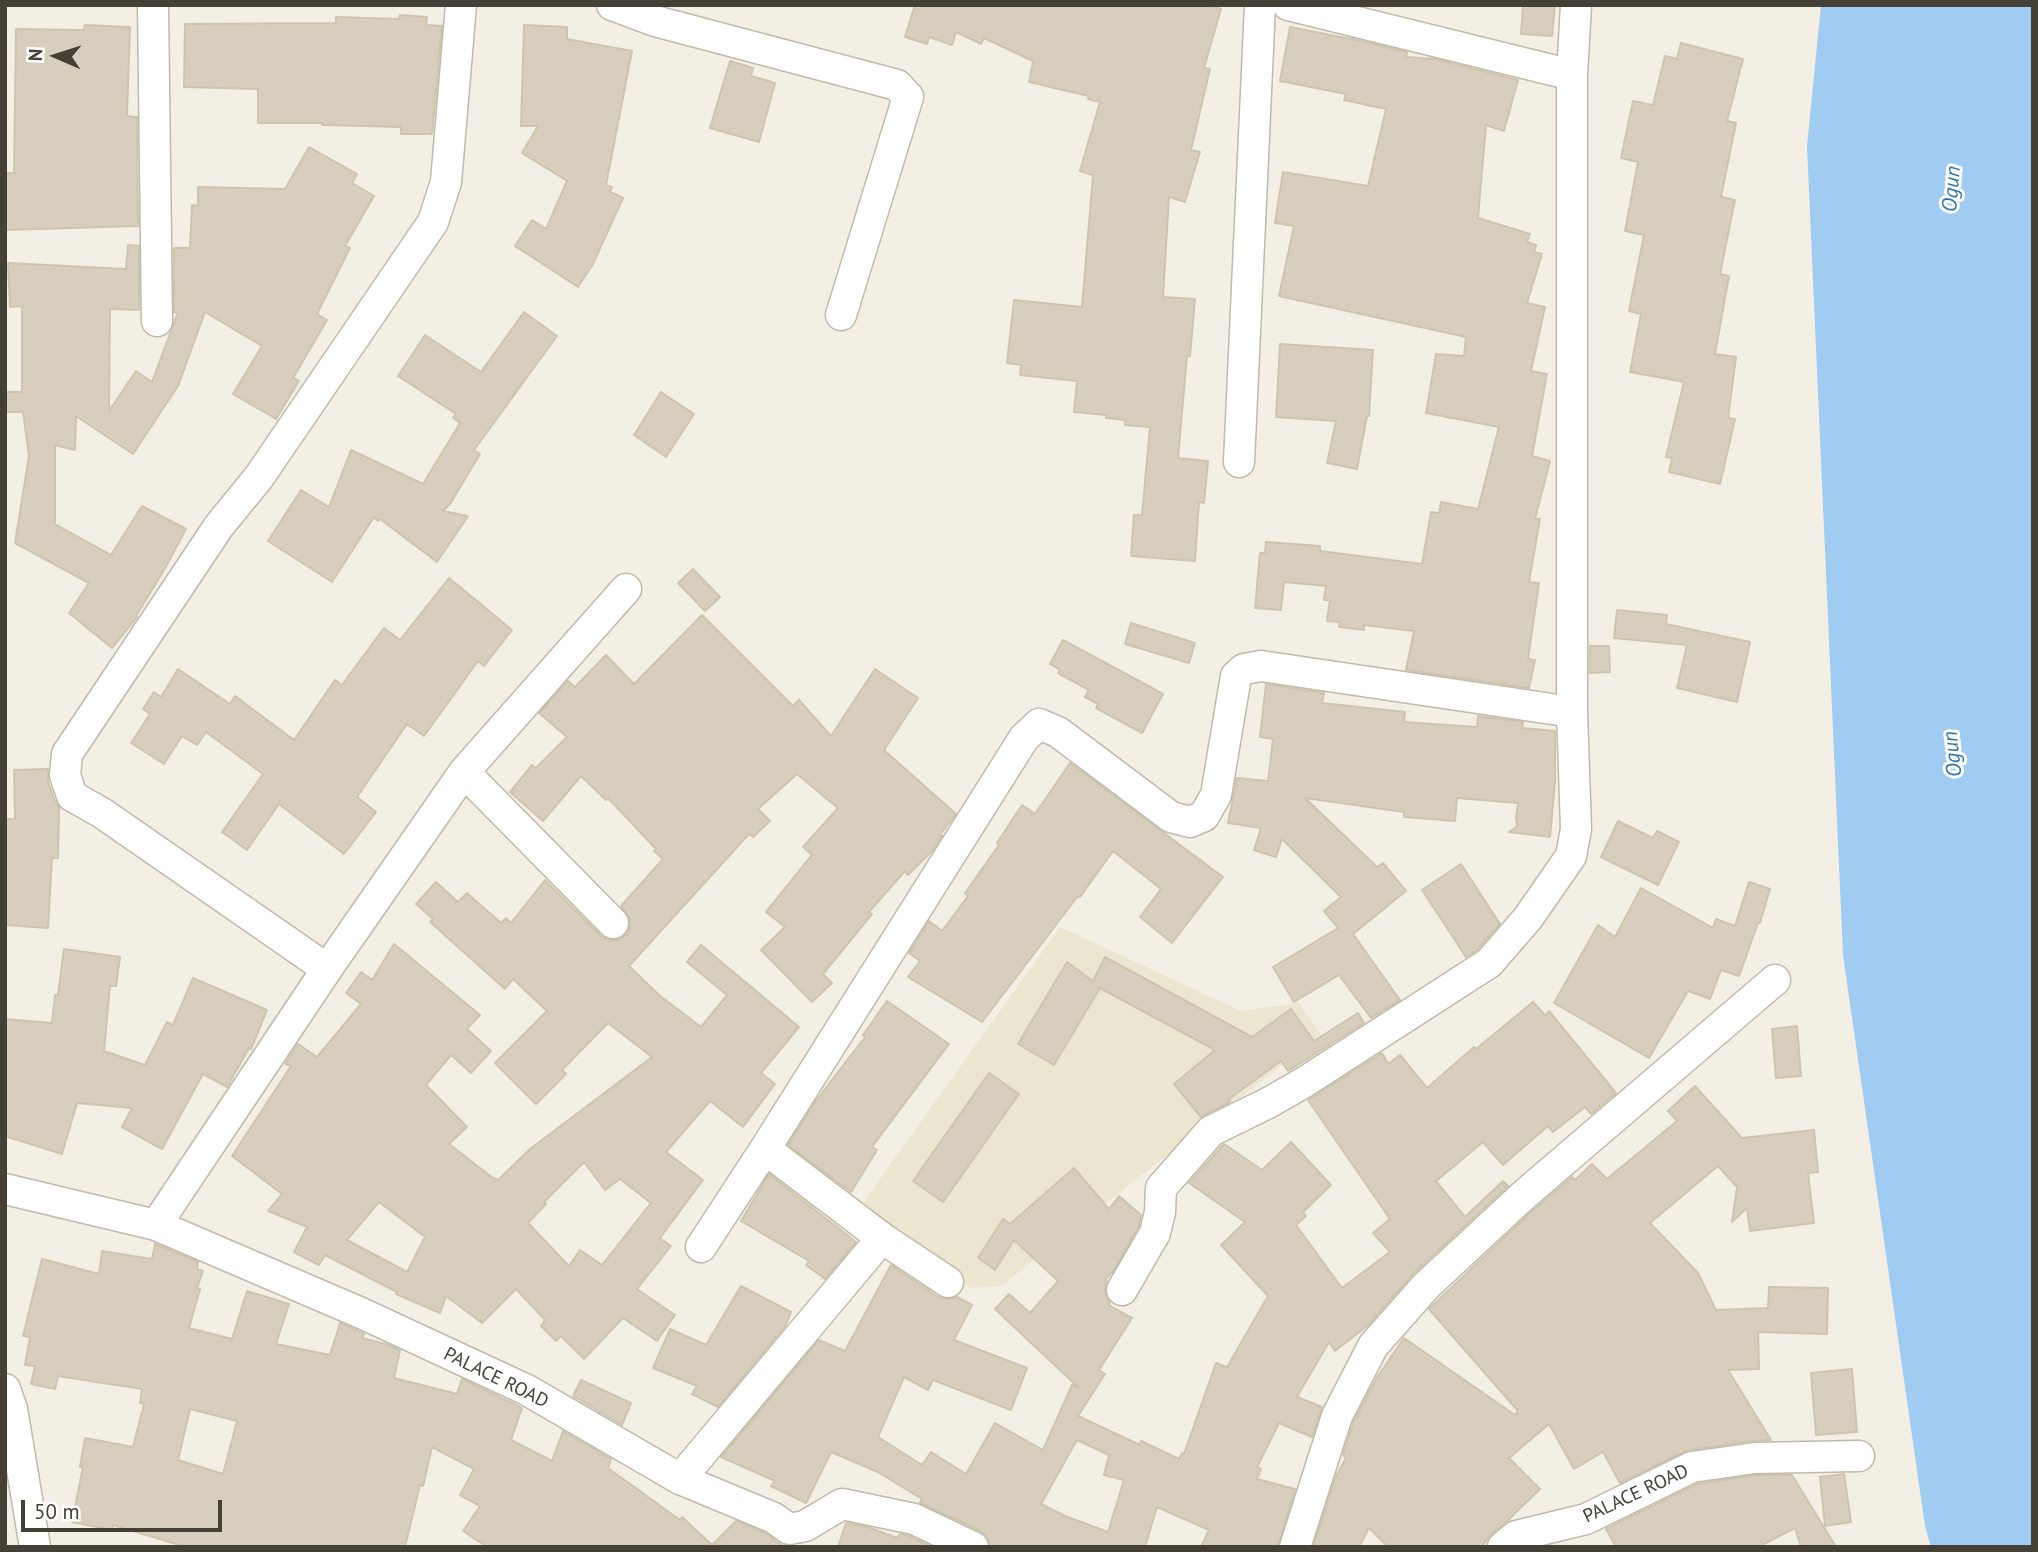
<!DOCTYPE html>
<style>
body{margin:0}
#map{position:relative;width:2038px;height:1552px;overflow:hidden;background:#f3efe5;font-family:"PT Sans",sans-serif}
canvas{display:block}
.frame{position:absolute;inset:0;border:7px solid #454035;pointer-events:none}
.north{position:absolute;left:21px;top:21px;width:70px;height:70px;-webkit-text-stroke:5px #fff;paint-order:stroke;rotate:273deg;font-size:19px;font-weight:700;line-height:28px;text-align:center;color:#454035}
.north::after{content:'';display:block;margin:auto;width:24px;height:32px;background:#454035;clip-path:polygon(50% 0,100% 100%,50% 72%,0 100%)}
.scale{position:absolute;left:21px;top:1500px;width:201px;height:32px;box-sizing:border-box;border:4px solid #454035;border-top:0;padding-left:9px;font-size:21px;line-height:24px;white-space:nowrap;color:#454035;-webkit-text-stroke:5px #fff;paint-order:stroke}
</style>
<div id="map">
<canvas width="2038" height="1552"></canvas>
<div class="frame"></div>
<div class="north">N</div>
<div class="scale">50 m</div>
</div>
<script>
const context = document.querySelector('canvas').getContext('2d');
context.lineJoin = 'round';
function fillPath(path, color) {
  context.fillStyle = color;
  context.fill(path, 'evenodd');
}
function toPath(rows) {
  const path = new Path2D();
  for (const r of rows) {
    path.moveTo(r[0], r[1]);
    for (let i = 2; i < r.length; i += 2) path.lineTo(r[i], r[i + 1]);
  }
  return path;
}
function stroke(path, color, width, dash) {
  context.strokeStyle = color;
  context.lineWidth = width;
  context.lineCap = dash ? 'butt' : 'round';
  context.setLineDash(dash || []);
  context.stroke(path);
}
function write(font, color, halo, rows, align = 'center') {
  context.font = font + ' "PT Sans",sans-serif';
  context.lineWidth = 6;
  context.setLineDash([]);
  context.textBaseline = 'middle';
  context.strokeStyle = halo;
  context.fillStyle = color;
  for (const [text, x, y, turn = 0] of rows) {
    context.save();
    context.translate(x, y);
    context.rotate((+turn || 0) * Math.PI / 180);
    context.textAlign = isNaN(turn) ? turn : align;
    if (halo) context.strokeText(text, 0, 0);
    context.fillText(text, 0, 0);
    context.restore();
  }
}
const education = toPath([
 [1060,927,1241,1011,1299,1003,1321,1034,1001,1286,971,1288,860,1207]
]);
const water = toPath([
 [1821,5,2033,5,2033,1547,1931,1547,1925,1526,1843,955,1807,146]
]);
const building = toPath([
 [915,5,1207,5,1221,9,1204,68,1210,69,1191,150,1200,152,1185,202,1169,197,1163,297,1195,299,1190,356,1187,356,1178,458,1208,461,1204,503,1199,502,1195,561,1131,556,1134,515,1142,515,1150,427,1125,425,1125,420,1106,418,1106,415,1074,412,1077,381,1020,375,1021,365,1007,363,1014,300,1082,307,1093,175,1080,171,1100,102,1088,99,1089,96,1029,82,1033,61,984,38,981,44,956,32,952,45,929,37,927,44,905,37,915,5],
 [1523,5,1555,5,1552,36,1521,34,1523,5],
 [400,15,427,17,426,25,442,26,432,134,401,134,401,127,322,125,323,123,258,123,258,89,184,87,185,24,336,23,336,17,399,19,400,15],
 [85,25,130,27,127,116,137,117,138,226,5,230,5,173,14,173,16,29,84,30,85,25],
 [524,25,567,27,567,39,632,51,606,185,612,187,610,192,623,198,593,264,578,287,515,246,532,220,546,229,567,181,522,153,538,126,521,126,524,25],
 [1290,27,1356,40,1407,52,1406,57,1435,59,1518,80,1504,131,1486,125,1478,218,1530,234,1527,242,1536,245,1534,252,1542,254,1527,303,1545,307,1531,371,1547,374,1532,456,1550,461,1535,519,1540,519,1529,582,1539,583,1528,659,1535,660,1529,688,1406,670,1414,631,1364,625,1364,630,1339,627,1340,622,1327,621,1330,600,1324,600,1326,586,1284,582,1281,610,1255,608,1260,553,1265,553,1266,542,1320,546,1320,551,1422,564,1431,512,1439,513,1441,502,1478,509,1499,427,1426,413,1436,354,1464,356,1466,337,1279,296,1294,226,1275,223,1283,172,1368,186,1386,109,1344,100,1346,94,1280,81,1290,27],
 [1681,43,1743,59,1727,121,1736,123,1721,197,1735,200,1720,274,1729,276,1715,354,1736,357,1728,418,1735,419,1720,484,1669,472,1672,458,1666,457,1684,382,1630,372,1641,314,1629,311,1644,235,1625,231,1638,162,1621,158,1633,101,1653,105,1665,56,1677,59,1681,43],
 [730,61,753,68,751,76,775,83,759,142,710,128,730,61],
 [309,147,357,174,352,183,374,196,345,246,350,248,317,314,327,320,293,378,299,381,276,419,233,394,262,346,205,312,178,386,133,454,76,416,75,450,55,445,55,524,111,555,142,506,186,529,164,570,136,616,137,617,112,648,69,613,89,583,15,543,29,456,23,412,5,412,5,392,22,392,22,306,10,307,8,263,126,269,128,245,139,246,139,310,110,309,109,411,136,371,152,382,178,312,174,312,174,248,190,248,192,205,198,206,198,187,285,189,309,147],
 [524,312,557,336,474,450,480,454,450,504,443,511,468,516,437,562,380,519,378,521,374,517,332,582,268,541,301,490,329,507,351,450,423,484,460,423,453,418,456,414,398,376,425,335,481,372,524,312],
 [1280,344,1373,350,1369,416,1367,416,1357,469,1327,463,1336,421,1276,417,1280,344],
 [661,392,694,414,666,457,634,435,661,392],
 [693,569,720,597,705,611,678,583,693,569],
 [449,578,512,630,484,666,478,661,424,736,407,724,357,797,376,812,344,854,279,804,247,850,222,832,263,774,206,732,197,745,182,736,164,764,131,743,150,714,143,709,154,692,161,697,178,669,230,704,235,696,294,740,335,680,342,685,384,628,400,640,449,578],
 [1617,610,1667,615,1666,624,1750,642,1737,702,1677,688,1687,645,1614,638,1617,610],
 [702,615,793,706,799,700,831,736,875,669,918,698,884,750,956,814,940,835,942,836,933,850,908,875,905,871,869,912,872,914,823,974,832,983,812,1002,761,950,785,927,766,912,812,855,803,847,838,808,797,774,758,809,770,821,753,837,749,834,629,966,659,995,701,1027,727,995,687,962,701,945,799,1027,761,1073,775,1084,743,1127,710,1101,666,1152,703,1180,660,1238,671,1246,637,1289,675,1315,657,1341,623,1318,584,1359,561,1336,556,1341,541,1326,545,1320,516,1289,482,1323,446,1296,440,1313,396,1294,397,1292,325,1255,319,1265,294,1252,307,1227,268,1211,282,1194,232,1156,291,1066,285,1064,298,1044,317,1057,361,1004,346,993,361,972,372,980,394,944,480,1015,467,1029,491,1051,471,1073,451,1055,426,1085,467,1127,449,1144,493,1178,498,1180,530,1149,652,1057,608,1023,562,1070,566,1074,536,1104,495,1063,547,1011,513,979,505,989,430,922,433,919,416,904,436,882,458,902,467,893,501,923,506,918,511,923,545,880,601,936,608,940,617,940,626,935,630,928,630,919,621,906,663,859,654,851,656,849,608,798,606,800,581,776,543,821,510,792,532,765,536,768,567,737,539,713,568,681,575,687,606,655,634,684,702,615],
 [584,1162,605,1190,620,1179,651,1203,602,1265,580,1250,569,1266,528,1223,546,1204,544,1202,584,1162],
 [379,1202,425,1237,407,1272,347,1240,379,1202],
 [1131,623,1195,643,1189,663,1125,644,1131,623],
 [1063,640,1163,694,1142,733,1096,708,1098,704,1085,697,1089,690,1058,673,1060,670,1050,664,1063,640],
 [1590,646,1609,646,1610,672,1590,673,1590,646],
 [1266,684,1324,693,1322,703,1405,712,1404,722,1477,727,1478,716,1523,722,1522,728,1555,731,1555,782,1550,837,1509,832,1519,825,1517,825,1516,818,1518,803,1457,798,1455,821,1404,817,1404,812,1305,798,1377,867,1383,863,1406,891,1353,934,1400,1000,1371,1018,1339,975,1294,1002,1273,967,1338,928,1324,911,1341,897,1282,839,1276,857,1254,850,1261,828,1228,823,1237,778,1268,781,1273,739,1260,737,1266,684],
 [1070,763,1223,877,1172,943,1140,917,1161,889,1113,851,1080,897,1078,896,982,1022,908,977,920,961,909,953,929,921,942,931,968,896,965,893,999,845,997,843,1022,805,1035,814,1070,763],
 [48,769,48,781,55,802,59,806,59,812,58,858,52,858,48,928,5,925,5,819,15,819,14,770,48,769],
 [1618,821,1653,838,1657,831,1679,842,1658,885,1601,857,1618,821],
 [1461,864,1500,924,1477,950,1466,957,1422,890,1461,864],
 [1749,882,1770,889,1760,923,1758,923,1739,976,1721,970,1710,999,1688,991,1649,1058,1554,1003,1598,925,1615,937,1641,888,1713,928,1716,919,1735,926,1749,882],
 [64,949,120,957,116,986,110,986,104,1051,145,1065,167,1022,173,1025,193,978,267,1010,251,1049,249,1048,227,1087,203,1074,162,1149,122,1127,132,1108,77,1103,62,1154,5,1136,5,1019,52,1023,55,995,58,995,64,949],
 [1105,957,1252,1037,1291,1009,1314,1041,1358,1013,1364,1023,1288,1071,1281,1061,1229,1099,1230,1101,1228,1103,1201,1117,1174,1084,1215,1050,1100,988,1054,1065,1018,1044,1067,962,1093,981,1105,957],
 [887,1001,949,1044,872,1147,877,1150,851,1192,788,1145,815,1102,865,1037,863,1035,887,1001],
 [1533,1002,1546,1016,1549,1011,1616,1093,1591,1114,1585,1107,1553,1132,1548,1126,1503,1165,1483,1142,1436,1181,1465,1217,1503,1181,1508,1186,1414,1273,1367,1326,1335,1351,1329,1342,1297,1397,1322,1407,1312,1437,1279,1423,1257,1467,1261,1469,1257,1479,1295,1489,1278,1547,1201,1547,1209,1530,1157,1507,1145,1547,990,1547,988,1538,981,1531,920,1503,922,1499,878,1472,831,1452,806,1503,771,1486,775,1481,721,1457,819,1340,845,1351,891,1265,938,1297,948,1299,957,1297,972,1305,954,1340,1027,1368,1011,1410,933,1380,928,1390,904,1377,878,1437,922,1465,931,1452,966,1474,995,1423,1043,1450,1072,1385,1079,1388,995,1309,1009,1294,1030,1313,1058,1281,1014,1240,995,1270,978,1258,1003,1219,1010,1224,1074,1168,1109,1209,1119,1196,1141,1215,1139,1226,1114,1270,1105,1280,1107,1282,1105,1291,1107,1298,1110,1302,1108,1305,1132,1318,1099,1370,1105,1374,1078,1416,1140,1445,1141,1441,1179,1459,1182,1453,1184,1454,1216,1363,1227,1367,1268,1296,1221,1245,1245,1222,1189,1183,1224,1144,1262,1170,1291,1142,1331,1185,1303,1212,1306,1216,1296,1225,1342,1288,1390,1252,1373,1233,1390,1219,1308,1100,1382,1053,1388,1064,1400,1055,1427,1088,1474,1047,1476,1049,1533,1002],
 [1077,1440,1109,1455,1104,1475,1124,1480,1108,1532,1065,1516,1041,1504,1077,1440],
 [1797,1026,1801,1076,1776,1078,1772,1029,1797,1026],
 [989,1073,1019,1094,943,1202,913,1181,989,1073],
 [1695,1086,1742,1138,1814,1130,1818,1172,1808,1173,1814,1223,1750,1231,1747,1208,1732,1222,1737,1187,1718,1166,1650,1223,1698,1273,1716,1310,1768,1308,1769,1287,1828,1288,1827,1334,1758,1332,1759,1369,1728,1370,1771,1440,1753,1441,1689,1450,1620,1483,1603,1452,1574,1469,1549,1424,1509,1458,1540,1489,1507,1521,1492,1534,1481,1547,1388,1547,1369,1528,1359,1547,1313,1547,1336,1476,1346,1458,1343,1455,1353,1423,1376,1379,1404,1338,1515,1415,1518,1411,1429,1309,1531,1212,1572,1177,1575,1180,1592,1164,1607,1179,1677,1121,1668,1111,1695,1086],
 [769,1174,856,1242,825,1279,806,1265,809,1261,741,1221,769,1174],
 [155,1244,198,1262,197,1269,203,1271,197,1288,200,1289,189,1328,232,1339,247,1291,289,1304,276,1344,330,1355,340,1323,364,1334,362,1338,385,1344,400,1350,394,1378,457,1394,462,1379,522,1408,511,1440,552,1461,563,1431,611,1459,608,1468,680,1520,682,1517,712,1545,736,1521,765,1533,784,1547,487,1547,463,1531,480,1506,460,1495,474,1469,432,1447,423,1486,420,1485,405,1547,186,1547,113,1525,112,1530,72,1522,83,1467,80,1467,85,1438,133,1447,144,1404,140,1403,142,1389,58,1376,55,1389,31,1384,35,1366,25,1365,30,1337,23,1336,42,1259,99,1274,102,1251,152,1259,155,1244],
 [190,1409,237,1421,223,1474,178,1460,190,1409],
 [741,1286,791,1312,786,1325,718,1407,692,1394,697,1386,653,1368,670,1329,706,1345,741,1286],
 [1852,1369,1857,1432,1816,1435,1811,1373,1852,1369],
 [581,1380,631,1403,622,1425,573,1396,581,1380],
 [1844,1474,1851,1522,1825,1526,1820,1477,1844,1474],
 [1756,1475,1792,1475,1836,1547,1801,1547,1795,1528,1758,1547,1616,1547,1606,1529,1697,1484,1756,1475],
 [846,1523,868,1527,897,1538,900,1534,908,1536,932,1547,838,1547,846,1523]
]);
const minor = toPath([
 [153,5,157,321],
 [612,5,655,21,897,85,908,97,841,315],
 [1288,5,1572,75],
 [1239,462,1260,5],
 [464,772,613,923],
 [327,969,102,813,72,796,65,775,67,754,219,526,259,477,433,222,446,182,461,5],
 [765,1149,882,1238,948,1282],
 [5,1189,156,1225,361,1313,527,1390,680,1479,774,1518,789,1529,805,1526,842,1504,914,1519,973,1547],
 [156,1225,327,969,464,772,626,589],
 [701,1247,765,1149,1024,738,1039,724,1058,732,1171,817,1190,822,1204,816,1216,795,1236,676,1244,669,1261,666,1572,712],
 [1122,1290,1155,1233,1160,1212,1161,1188,1211,1131,1268,1103,1303,1083,1489,963,1528,918,1571,856,1576,829,1572,712,1572,75,1576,5],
 [5,1389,12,1409,35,1547],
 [680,1479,882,1238],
 [1295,1547,1337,1416,1373,1346,1426,1286,1525,1194,1775,980],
 [1503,1547,1516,1536,1586,1519,1692,1467,1755,1458,1859,1456]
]);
const streetNames = [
 ["PALACE ROAD",496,1378,26],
 ["PALACE ROAD",1636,1494,-25]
];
const waterNames = [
 ["Ogun",1952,189,-85],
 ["Ogun",1953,754,-96]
];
fillPath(education, '#ece5cf');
fillPath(water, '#a0ccf1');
fillPath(building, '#d7cebd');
stroke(building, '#cfc4ae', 2);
stroke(minor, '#c1baab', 33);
stroke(minor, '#fff', 30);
write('19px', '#454035', '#fff', streetNames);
write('italic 21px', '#2d73b2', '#fff', waterNames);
</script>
